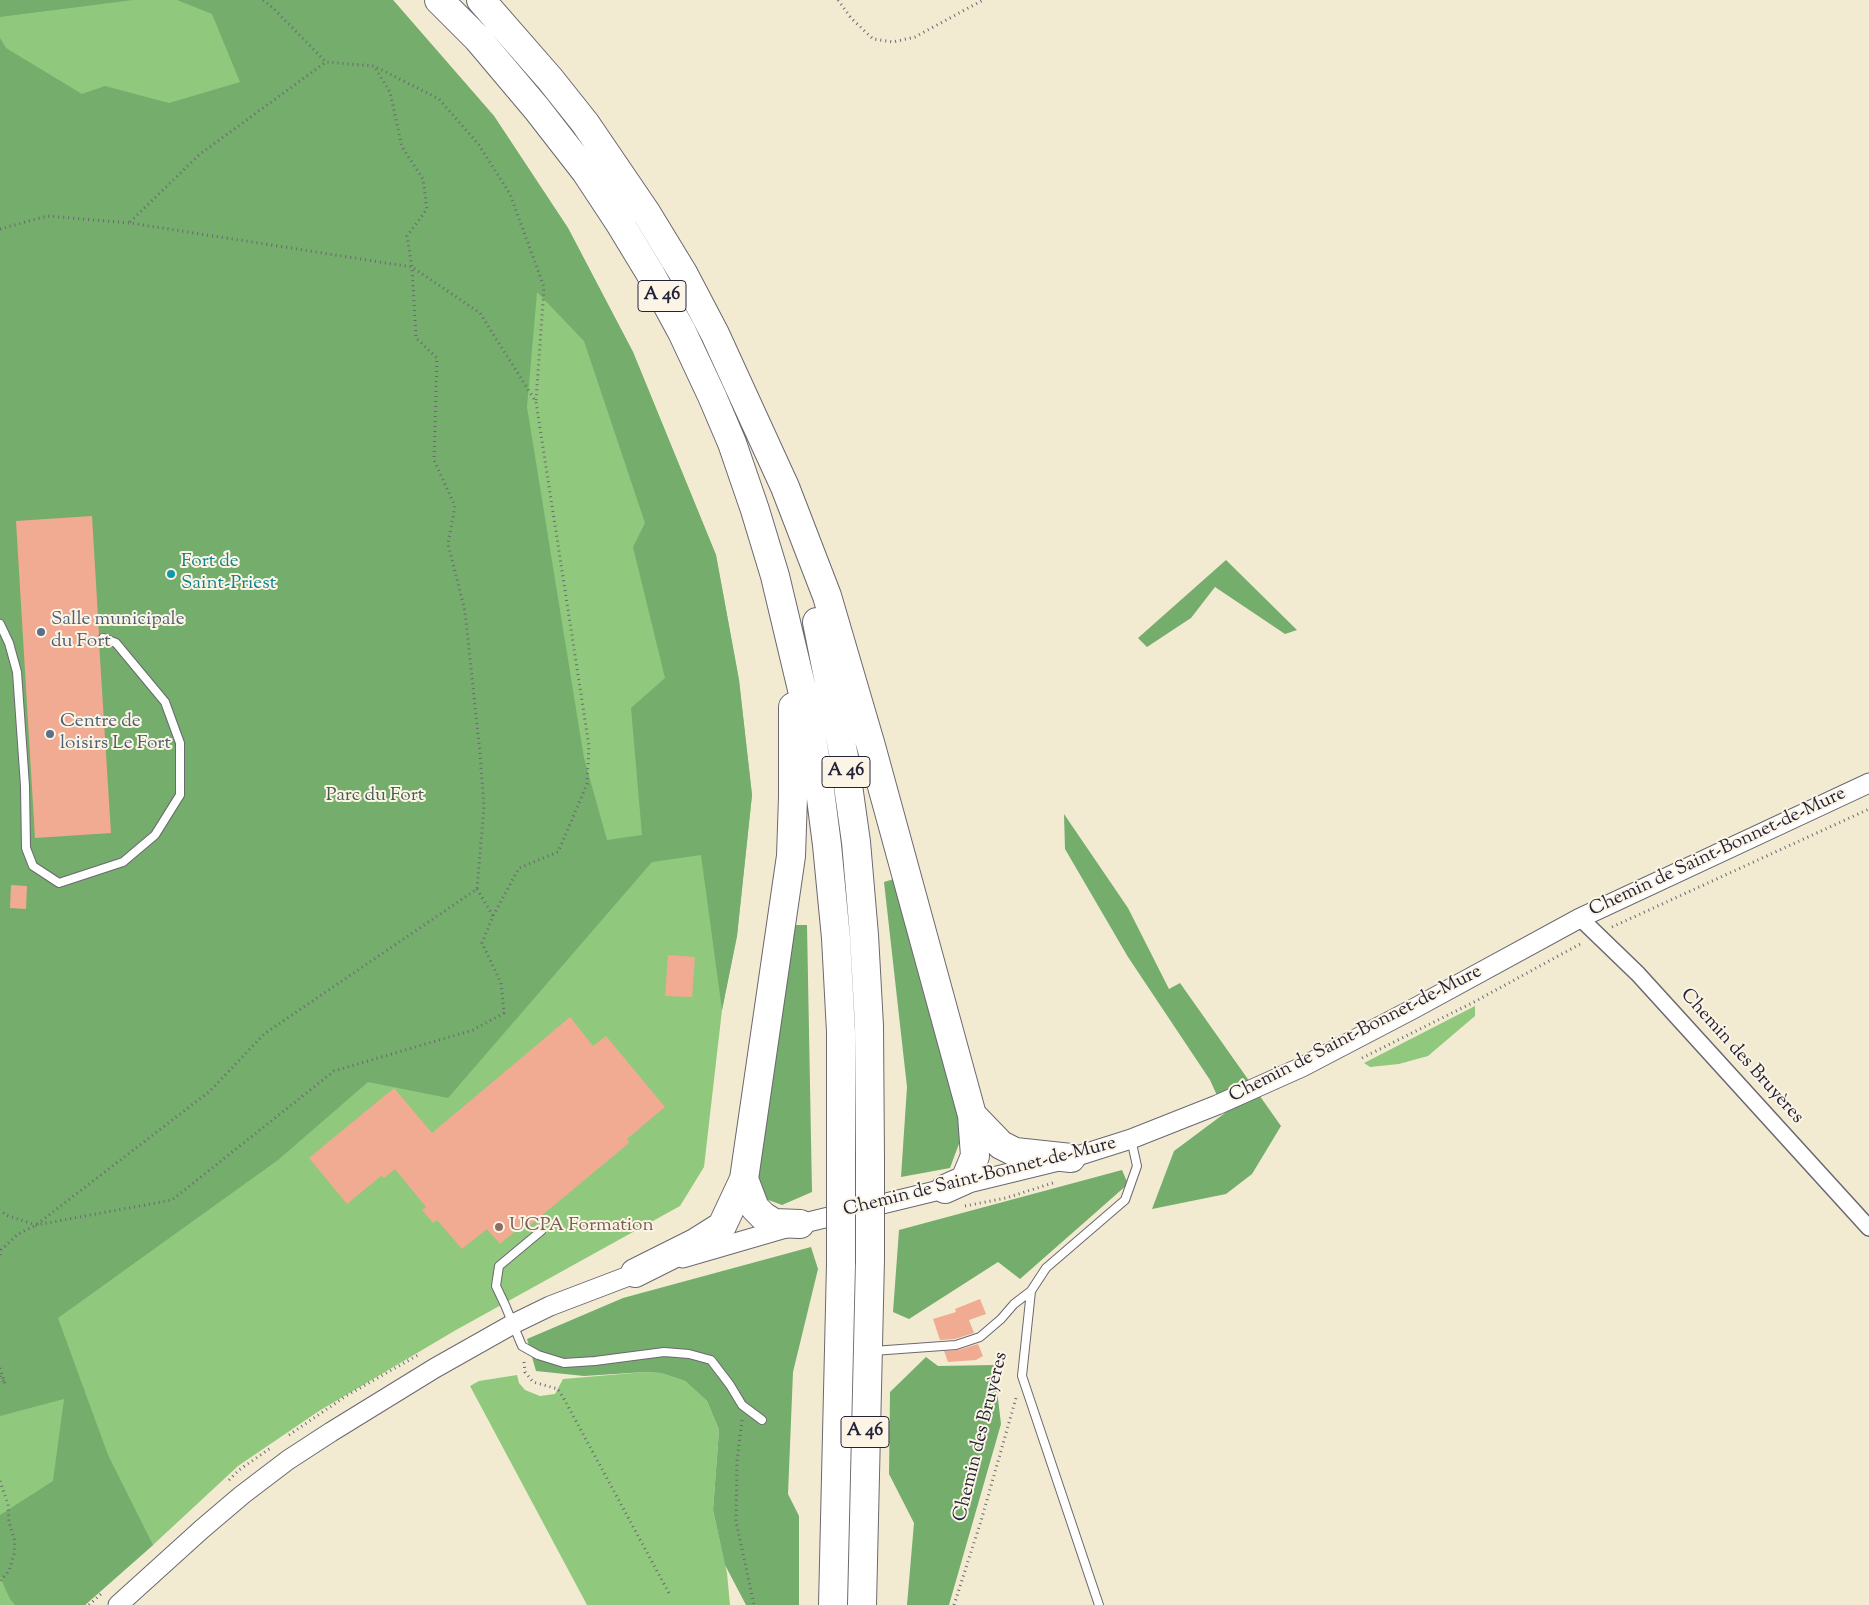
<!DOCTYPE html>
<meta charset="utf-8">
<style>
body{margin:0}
canvas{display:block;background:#f2ebd2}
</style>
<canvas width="1869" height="1605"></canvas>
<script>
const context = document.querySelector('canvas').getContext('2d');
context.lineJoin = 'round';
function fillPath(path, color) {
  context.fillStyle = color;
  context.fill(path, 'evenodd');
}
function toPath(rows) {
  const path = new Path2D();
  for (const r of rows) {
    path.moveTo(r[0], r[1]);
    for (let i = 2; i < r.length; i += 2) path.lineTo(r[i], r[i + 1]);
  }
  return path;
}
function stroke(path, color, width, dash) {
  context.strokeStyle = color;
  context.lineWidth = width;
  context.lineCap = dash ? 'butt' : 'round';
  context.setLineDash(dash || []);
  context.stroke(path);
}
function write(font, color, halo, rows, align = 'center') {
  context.font = font + ' "Sorts Mill Goudy",serif';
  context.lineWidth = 4;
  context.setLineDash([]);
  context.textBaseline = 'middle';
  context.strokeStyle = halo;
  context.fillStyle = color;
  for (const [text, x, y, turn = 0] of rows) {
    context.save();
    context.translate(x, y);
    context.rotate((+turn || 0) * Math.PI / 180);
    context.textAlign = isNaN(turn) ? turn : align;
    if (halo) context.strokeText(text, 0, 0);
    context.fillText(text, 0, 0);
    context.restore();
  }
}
const green = toPath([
 [0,0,393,0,494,116,568,228,633,352,716,555,739,680,752,795,737,936,722,1010,704,1167,680,1206,456,1330,319,1411,238,1466,153,1545,85,1605,0,1605],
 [1475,1006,1475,1016,1428,1056,1399,1064,1370,1067,1364,1063],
 [645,1372,661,1373,685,1381,707,1401,719,1430,713,1510,727,1573,730,1605,587,1605,470,1386,479,1381,517,1375,519,1383,525,1390,540,1396,555,1394,563,1379]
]);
const forest = toPath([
 [0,0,133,0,0,17],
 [177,0,393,0,494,116,568,228,633,352,716,555,739,680,752,795,737,936,722,1010,701,855,652,862,448,1098,368,1082,278,1160,58,1318,108,1455,153,1545,85,1605,15,1605,10,1599,0,1577,0,1515,53,1481,64,1399,0,1416,0,38,6,48,82,94,105,86,169,103,240,82,212,14],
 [537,292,584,341,645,523,633,547,665,678,631,708,642,835,607,840,584,758,527,407],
 [1226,560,1297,630,1285,634,1215,587,1191,618,1147,647,1138,638],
 [1064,814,1128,908,1169,989,1180,983,1281,1126,1252,1174,1226,1194,1152,1209,1174,1151,1225,1113,1210,1080,1128,957,1065,849],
 [894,879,963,1133,950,1168,901,1177,907,1087,884,882],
 [794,925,807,925,812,1192,782,1205,763,1198,756,1166],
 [1122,1170,1128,1184,1020,1279,998,1262,909,1319,893,1312,899,1230],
 [811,1247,818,1269,793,1372,788,1494,799,1516,799,1605,746,1605,725,1565,713,1510,719,1430,707,1401,685,1381,661,1373,645,1372,584,1376,536,1371,527,1339,623,1298],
 [926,1357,938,1366,994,1365,1001,1424,949,1605,907,1605,914,1523,889,1474,890,1392]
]);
const building = toPath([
 [92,516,99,634,97,638,99,642,111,833,35,838,16,521],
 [11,885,27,886,26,909,10,908],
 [668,955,695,957,692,997,665,996],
 [570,1017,593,1046,606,1036,665,1107,627,1139,629,1143,529,1226,526,1222,500,1244,487,1229,462,1249,437,1220,433,1223,422,1210,426,1207,395,1169,384,1178,381,1176,347,1204,309,1158,394,1088,432,1133],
 [980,1299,986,1314,969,1320,974,1333,955,1339,940,1340,933,1319,956,1312,955,1309],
 [978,1344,983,1356,976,1360,948,1362,944,1351,958,1350]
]);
const path = toPath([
 [263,0,272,7,326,62,374,66,439,99,479,145,510,194,544,287,536,401],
 [838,0,851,18,873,39,893,42,915,37,983,0],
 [130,222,200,154,326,62],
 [0,229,47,216,130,223,412,267,480,313,536,402,589,746,587,784,558,852,519,868,493,916,482,943,501,983,504,1013,473,1030,334,1071,172,1200,36,1225,6,1215,0,1210],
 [477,889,493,916],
 [1612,927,1869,809],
 [1362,1058,1474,1002,1582,943],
 [965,1206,1006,1198,1056,1182],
 [0,1255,1,1250,18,1234,36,1225,210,1091,264,1034,477,889,484,807,480,753,465,611,448,544,455,506,434,460,437,358,416,338,412,267,407,236,427,209,423,179,402,147,390,92,374,66],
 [524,1362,525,1372,533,1382,558,1389,563,1397,670,1595],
 [0,1368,5,1384,0,1376],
 [742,1420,737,1461,736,1521,754,1605],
 [289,1435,346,1396,418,1355],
 [229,1480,239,1470,272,1447],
 [0,1481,8,1504,9,1522,15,1541,14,1554,9,1571,0,1581],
 [89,1605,103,1592],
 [954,1605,981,1521,1016,1398]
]);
const service = toPath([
 [0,624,9,643,17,672,25,786,26,848,33,866,59,883,123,862,155,835,180,795,180,743,165,702,116,643,103,638],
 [541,1231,499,1266,496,1286,505,1305,522,1346,538,1355,564,1363,595,1361,664,1352,689,1354,711,1360,730,1385,742,1405,762,1420],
 [873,1351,956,1345,980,1337,1001,1319,1014,1304,1031,1291],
 [1099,1605,1022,1376,1031,1291,1046,1268,1125,1200,1137,1166,1131,1139]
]);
const minor = toPath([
 [1580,918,1638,974,1869,1228]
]);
const tertiary = toPath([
 [683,1258,800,1224,1071,1158,1131,1139,1217,1105,1302,1067,1413,1009,1580,918,1869,783],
 [118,1605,202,1529,242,1495,288,1460,331,1432,435,1368,513,1324,550,1306,647,1269]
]);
const motorway = toPath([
 [439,0,478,39,537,109,586,172,619,222,650,273,682,332,712,396,732,443,755,510,775,576,805,702,817,767,827,845,836,938,841,1032,841,1167],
 [481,0,550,79,585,123,647,214,683,273,715,334,785,487,827,596,871,746,972,1115,975,1156,965,1180,945,1189],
 [817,622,844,757,856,842,864,935,869,1026,870,1159],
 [972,1115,1001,1145,1015,1152,1071,1158],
 [744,1179,755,1208,763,1216,774,1223,800,1224],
 [635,1273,695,1243,722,1226,744,1179,791,856,793,797,793,707],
 [833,1605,841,1264],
 [862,1605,870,1259]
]);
const motorwayBridge = toPath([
 [841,1167,841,1264],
 [870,1259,870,1159]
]);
const markers = [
 [171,574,5,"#0f9aa8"],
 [41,632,5,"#5c6f8a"],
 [50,734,5,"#5c6f8a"],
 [499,1227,5,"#8d6e63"]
];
const shields = [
 [662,296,48],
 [846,772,48],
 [865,1432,48]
];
const shieldNames = [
 ["A 46",662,296],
 ["A 46",846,772],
 ["A 46",865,1432]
];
const cultureNames = [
 ["Fort de",181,563],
 ["Saint-Priest",181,585]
];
const serviceNames = [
 ["Salle municipale",51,621],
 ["du Fort",51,643],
 ["Centre de",60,723],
 ["loisirs Le Fort",60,745]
];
const parkNames = [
 ["Parc du Fort",375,797]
];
const streetNames = [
 ["Chemin de Saint-Bonnet-de-Mure",1718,853,-25],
 ["Chemin de Saint-Bonnet-de-Mure",1356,1035,-27],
 ["Chemin des Bruyères",1741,1057,48],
 ["Chemin de Saint-Bonnet-de-Mure",980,1178,-14],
 ["Chemin des Bruyères",982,1437,-76]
];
const educationNames = [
 ["UCPA Formation",509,1227]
];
fillPath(green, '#90c97d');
fillPath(forest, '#74ad6c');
fillPath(building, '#f1ab93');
stroke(service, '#6b6870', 10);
stroke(minor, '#6b6870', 18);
stroke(tertiary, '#6b6870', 21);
stroke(motorway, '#6b6870', 30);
stroke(path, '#6b6870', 3, [1, 4]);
stroke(service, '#fff', 8);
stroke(minor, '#fff', 15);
stroke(tertiary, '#fff', 19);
stroke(motorway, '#fff', 28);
stroke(motorwayBridge, '#6b6870', 30, []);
stroke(motorwayBridge, '#fff', 28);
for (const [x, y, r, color] of markers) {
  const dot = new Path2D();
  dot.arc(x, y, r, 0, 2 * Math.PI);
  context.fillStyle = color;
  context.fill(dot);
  stroke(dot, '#fcf5e5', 2);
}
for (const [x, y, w] of shields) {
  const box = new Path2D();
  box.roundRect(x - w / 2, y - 15.5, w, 31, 4);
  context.fillStyle = '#fcf5e5';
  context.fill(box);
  stroke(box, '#22223b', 1);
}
write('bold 18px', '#22223b', null, shieldNames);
write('19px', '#0d838f', '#fcf5e5', cultureNames, 'left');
write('19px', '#4e5e75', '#fcf5e5', serviceNames, 'left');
write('19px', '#485c52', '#fcf5e5', parkNames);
write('19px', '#22223b', '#fcf5e5', streetNames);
write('19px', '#785e54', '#fcf5e5', educationNames, 'left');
</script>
